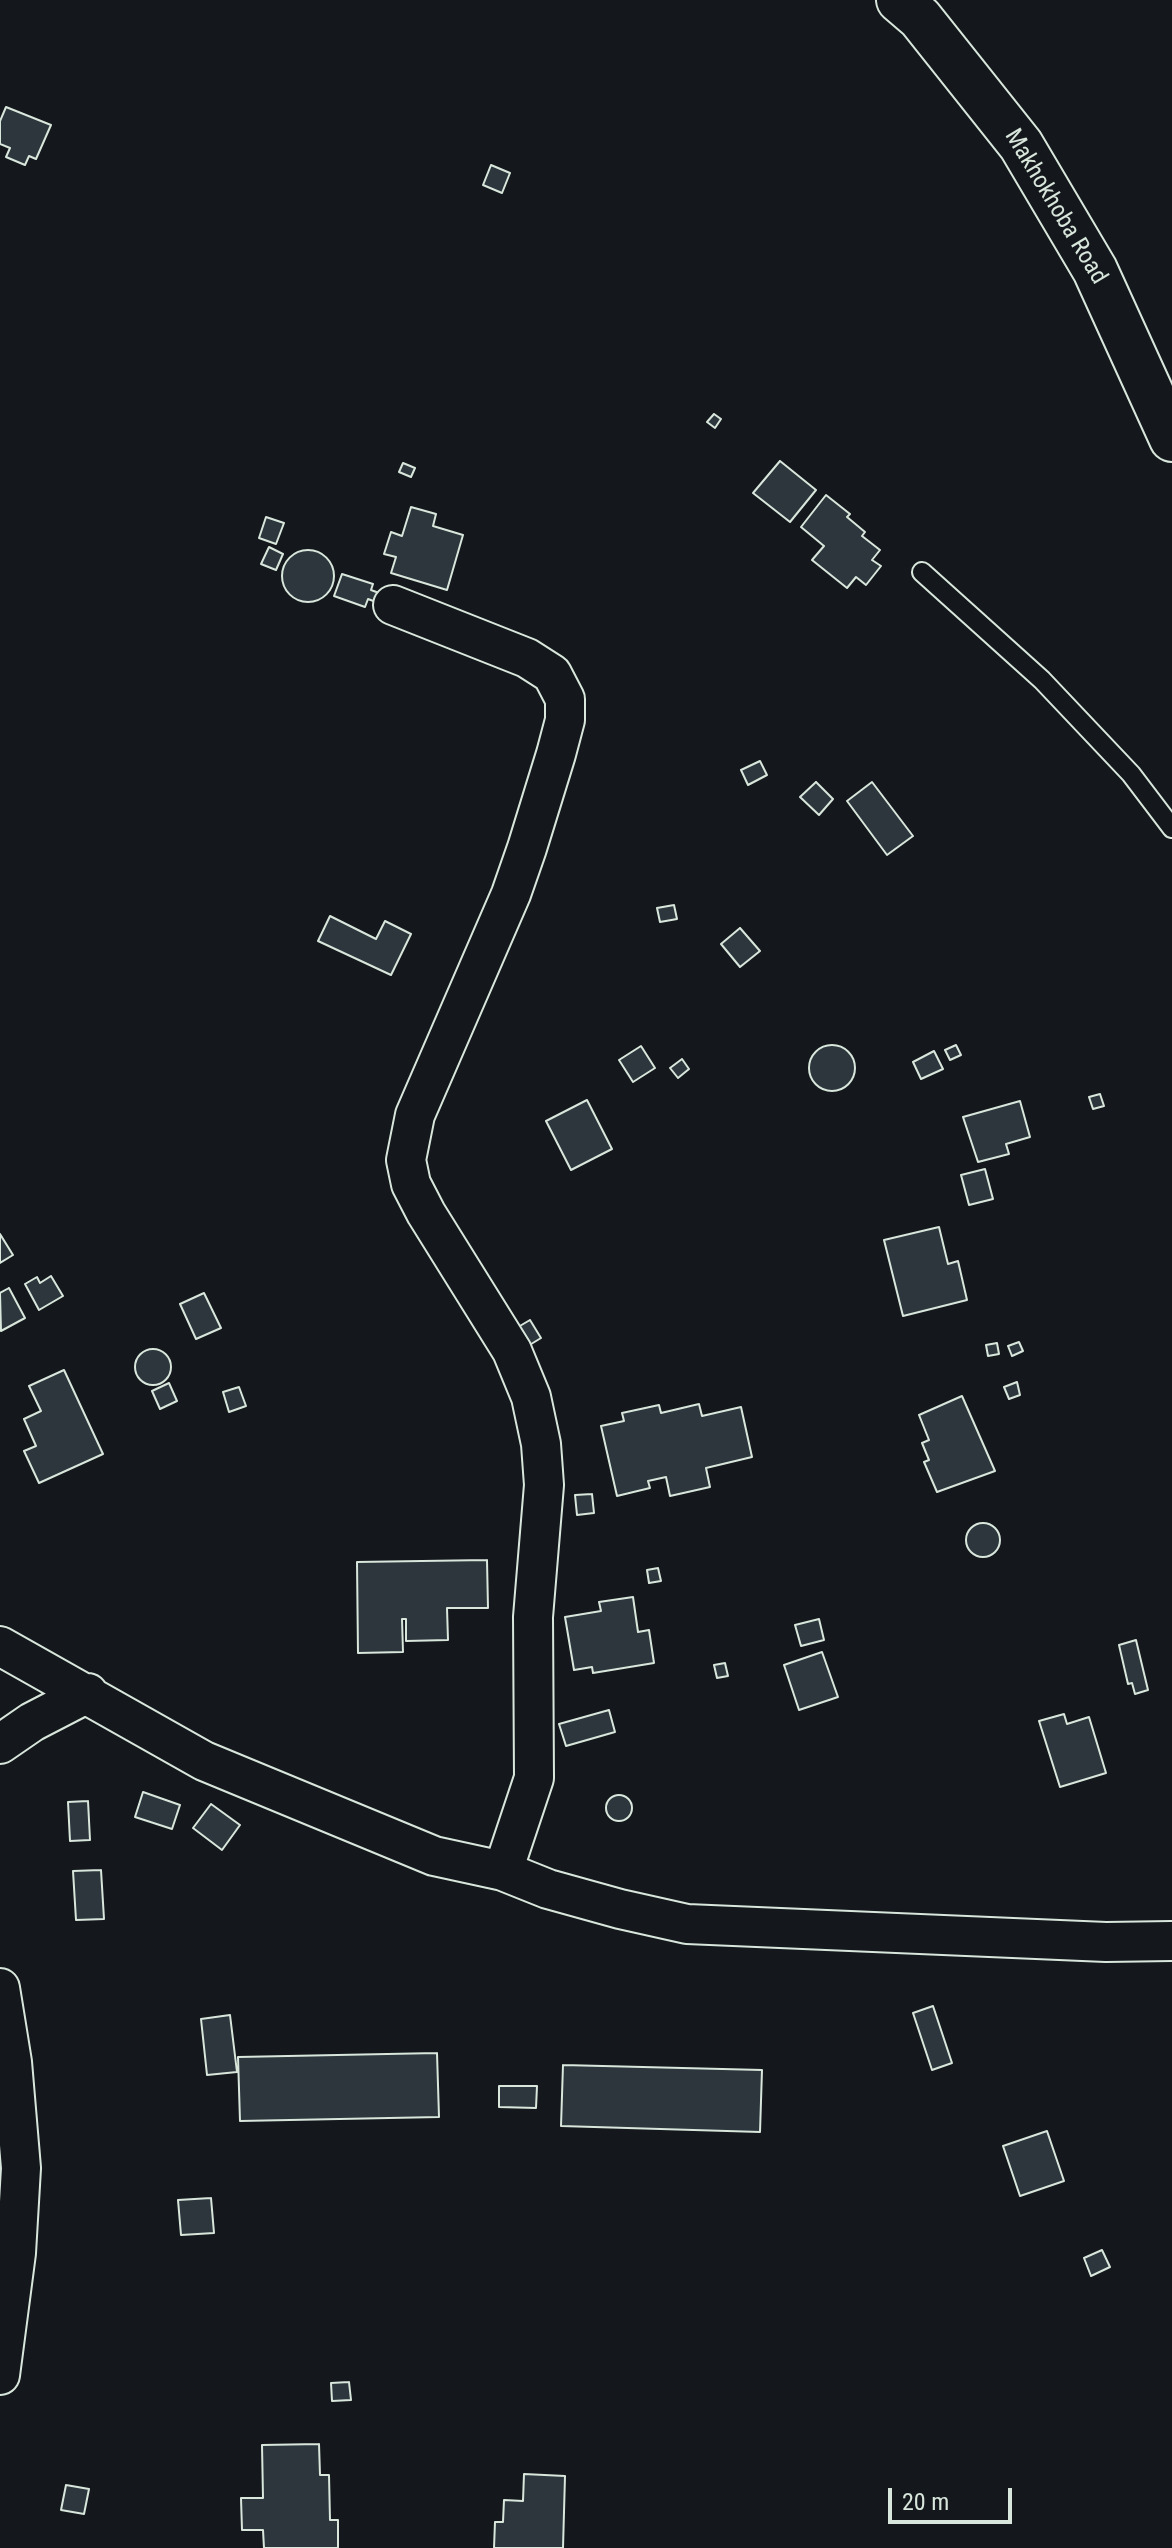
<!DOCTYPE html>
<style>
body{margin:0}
#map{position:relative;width:1172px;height:2548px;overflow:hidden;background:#14181c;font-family:"Roboto Condensed",sans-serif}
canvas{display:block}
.scale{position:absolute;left:888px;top:2488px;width:124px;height:36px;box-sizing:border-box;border:4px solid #d8e6dc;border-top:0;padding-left:10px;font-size:24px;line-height:28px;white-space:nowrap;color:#d8e6dc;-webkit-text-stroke:6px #14181c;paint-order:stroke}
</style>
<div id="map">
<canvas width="1172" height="2548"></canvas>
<div class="scale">20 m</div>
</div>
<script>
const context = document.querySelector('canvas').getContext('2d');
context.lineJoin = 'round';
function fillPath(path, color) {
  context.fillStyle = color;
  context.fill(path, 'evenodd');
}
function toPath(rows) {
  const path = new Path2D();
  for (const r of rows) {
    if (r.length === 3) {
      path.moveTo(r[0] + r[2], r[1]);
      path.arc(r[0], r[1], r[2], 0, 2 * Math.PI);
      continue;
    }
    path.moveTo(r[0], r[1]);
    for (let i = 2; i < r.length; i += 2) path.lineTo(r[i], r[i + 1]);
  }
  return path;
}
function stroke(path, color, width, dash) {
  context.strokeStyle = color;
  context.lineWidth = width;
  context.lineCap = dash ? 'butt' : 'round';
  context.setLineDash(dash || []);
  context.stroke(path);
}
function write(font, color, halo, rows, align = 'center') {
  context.font = font + ' "Roboto Condensed",sans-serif';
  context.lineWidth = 6;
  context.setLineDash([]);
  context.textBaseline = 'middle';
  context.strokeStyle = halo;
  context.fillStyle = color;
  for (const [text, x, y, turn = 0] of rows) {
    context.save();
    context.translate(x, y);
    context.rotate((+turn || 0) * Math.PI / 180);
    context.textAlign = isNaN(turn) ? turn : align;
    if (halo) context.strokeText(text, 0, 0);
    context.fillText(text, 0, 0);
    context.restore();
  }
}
const building = toPath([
 [6,107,51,125,36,159,29,156,25,165,6,157,10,148,0,144,0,121,6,107],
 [491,165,510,173,502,193,483,185,491,165],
 [714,414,721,419,715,428,707,422,714,414],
 [780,461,816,490,790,522,753,493,780,461],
 [403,463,415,468,411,477,399,472,403,463],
 [826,495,850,514,847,517,865,532,862,536,880,550,872,560,881,566,866,585,856,577,847,588,812,560,824,546,801,527,826,495],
 [411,507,436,514,433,526,463,535,447,590,391,573,396,557,384,554,391,532,402,536,411,507],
 [266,517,284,523,276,544,259,538,266,517],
 [269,547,283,554,276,570,261,564,269,547],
 [308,576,26],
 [342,574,373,584,371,590,379,593,376,602,368,599,365,607,334,596,342,574],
 [760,761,767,775,748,785,741,770,760,761],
 [816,782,833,799,819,815,800,797,816,782],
 [872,782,913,836,887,855,847,801,872,782],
 [674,905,677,919,660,922,657,908,674,905],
 [330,916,376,939,385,921,411,934,391,975,318,941,330,916],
 [740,928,760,951,740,967,721,944,740,928],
 [832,1068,23],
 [956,1045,961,1055,950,1060,945,1050,956,1045],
 [641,1046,655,1068,633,1082,619,1060,641,1046],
 [934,1051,943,1069,921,1079,913,1062,934,1051],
 [682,1059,689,1069,678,1078,670,1068,682,1059],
 [1100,1094,1104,1106,1093,1109,1089,1097,1100,1094],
 [587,1100,612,1149,571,1170,546,1121,587,1100],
 [1020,1101,1030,1137,1006,1144,1009,1154,978,1162,963,1117,1020,1101],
 [985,1169,993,1199,969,1205,961,1175,985,1169],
 [939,1227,948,1264,958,1261,967,1300,903,1316,884,1240,939,1227],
 [0,1234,13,1255,0,1263,0,1234],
 [51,1276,63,1296,39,1310,25,1284,37,1277,40,1283,51,1276],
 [9,1288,25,1318,1,1331,0,1293,9,1288],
 [204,1293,221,1328,196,1339,180,1304,204,1293],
 [530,1320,541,1338,523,1349,513,1330,530,1320],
 [1019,1342,1023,1351,1012,1356,1008,1346,1019,1342],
 [997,1343,999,1354,988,1356,986,1345,997,1343],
 [153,1367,18],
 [64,1370,103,1454,39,1483,24,1451,36,1446,24,1419,41,1411,29,1386,64,1370],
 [1017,1382,1020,1395,1009,1399,1004,1387,1017,1382],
 [169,1383,177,1401,160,1409,152,1391,169,1383],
 [239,1387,246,1406,229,1412,223,1392,239,1387],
 [962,1396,995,1471,937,1492,924,1462,929,1460,922,1443,929,1440,919,1415,962,1396],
 [699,1404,702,1416,741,1407,752,1457,706,1468,710,1487,670,1496,666,1477,648,1481,650,1488,617,1496,601,1426,624,1421,622,1413,659,1405,661,1413,699,1404],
 [592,1494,594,1513,577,1515,575,1495,592,1494],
 [983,1540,17],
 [487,1560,488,1608,447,1608,448,1640,406,1641,406,1619,402,1619,403,1652,358,1653,357,1562,487,1560],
 [658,1568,661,1581,649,1583,647,1570,658,1568],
 [633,1597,638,1632,649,1630,654,1663,593,1673,592,1667,574,1670,565,1617,601,1611,599,1602,633,1597],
 [819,1619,824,1640,801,1646,795,1625,819,1619],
 [1136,1640,1148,1690,1135,1694,1132,1683,1128,1684,1119,1645,1136,1640],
 [822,1652,838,1697,799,1710,784,1665,822,1652],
 [725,1663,728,1676,717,1678,714,1665,725,1663],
 [609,1710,615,1732,566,1746,559,1724,609,1710],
 [1064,1714,1067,1724,1089,1717,1106,1773,1060,1787,1039,1721,1064,1714],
 [143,1792,180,1805,172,1829,135,1817,143,1792],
 [619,1808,13],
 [88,1801,90,1840,70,1841,68,1802,88,1801],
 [211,1804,240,1825,222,1850,193,1828,211,1804],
 [101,1870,104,1919,76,1920,73,1871,101,1870],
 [933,2006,952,2063,932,2070,913,2013,933,2006],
 [230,2015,237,2072,207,2075,201,2019,230,2015],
 [437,2053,439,2117,240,2121,238,2057,437,2053],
 [563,2065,762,2070,760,2132,561,2126,563,2065],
 [499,2086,537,2086,536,2108,499,2107,499,2086],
 [1047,2131,1064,2181,1020,2196,1003,2146,1047,2131],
 [211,2198,214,2233,181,2235,178,2200,211,2198],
 [1102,2250,1110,2267,1091,2276,1084,2258,1102,2250],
 [349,2382,351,2400,332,2401,331,2383,349,2382],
 [319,2444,320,2475,329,2475,330,2520,338,2520,338,2548,264,2548,263,2530,242,2530,241,2498,263,2498,262,2445,319,2444],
 [524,2474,565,2476,563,2548,494,2548,495,2522,503,2522,504,2500,523,2501,524,2474],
 [66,2485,89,2489,84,2514,61,2510,66,2485]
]);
const service = toPath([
 [922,572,1042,680,1131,774,1172,828]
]);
const minor = toPath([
 [393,605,527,658,552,674,565,699,565,720,556,754,527,848,511,894,415,1115,406,1160,411,1184,426,1213,512,1351,531,1397,541,1444,544,1485,533,1617,534,1778,503,1871],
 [0,1646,204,1761,434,1856,503,1871,548,1889,620,1909,687,1924,1106,1942,1172,1941],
 [0,1744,32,1722,88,1693],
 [0,1988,12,2062,21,2168,16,2253,0,2375]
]);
const tertiary = toPath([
 [899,0,920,18,1021,145,1095,270,1172,439]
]);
const streetNames = [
 ["Makhokhoba Road",1055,207,59]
];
fillPath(building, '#2c363c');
stroke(building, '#d8e6dc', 2);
stroke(service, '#d8e6dc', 22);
stroke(minor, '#d8e6dc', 42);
stroke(tertiary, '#d8e6dc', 48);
stroke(service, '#14181c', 18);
stroke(minor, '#14181c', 38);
stroke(tertiary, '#14181c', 44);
write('24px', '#d8e6dc', '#14181c', streetNames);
</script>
